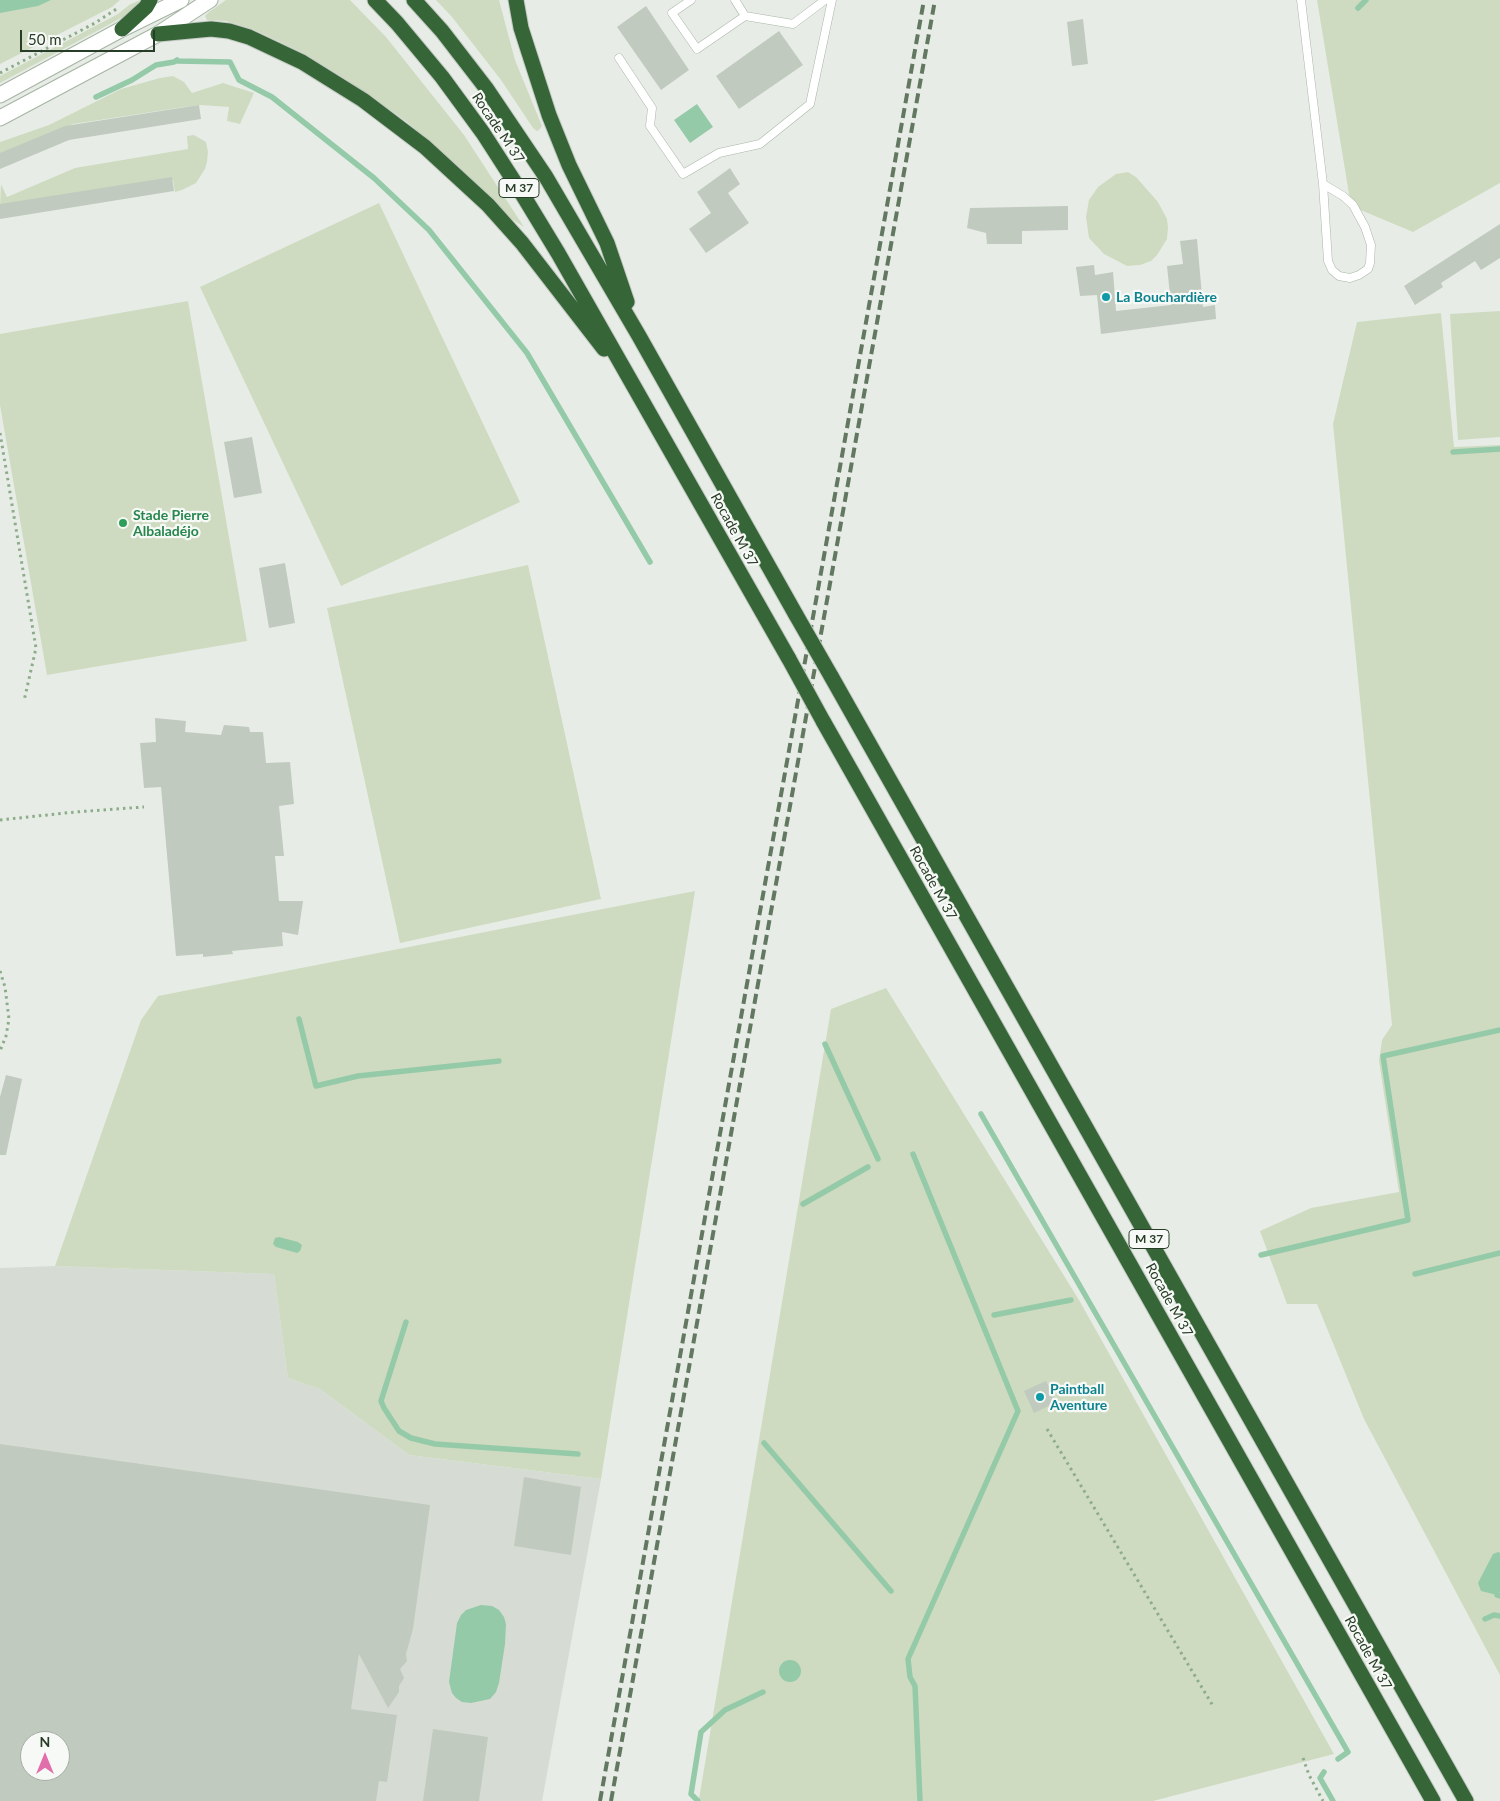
<!DOCTYPE html>
<meta charset="utf-8">
<style>
body{margin:0}
#map{position:relative;width:1500px;height:1801px;overflow:hidden;background:#e7ede6;font-family:Lato,sans-serif}
canvas{display:block}
.north{position:absolute;left:20px;top:1731px;width:50px;height:50px;box-sizing:border-box;background:#f7f9f6;border:1px solid #a4aea3;border-radius:50%;rotate:0deg;font-size:14px;font-weight:700;line-height:20px;text-align:center;color:#283d27}
.north::after{content:'';display:block;margin:auto;width:18px;height:22px;background:#e16fac;clip-path:polygon(50% 0,100% 100%,50% 72%,0 100%)}
.scale{position:absolute;left:20px;top:30px;width:135px;height:22px;box-sizing:border-box;border:2px solid #283d27;border-top:0;padding-left:6px;font-size:15px;line-height:18px;white-space:nowrap;color:#283d27;-webkit-text-stroke:4px #f7f9f6;paint-order:stroke}
</style>
<div id="map">
<canvas width="1500" height="1801"></canvas>
<div class="north">N</div>
<div class="scale">50 m</div>
</div>
<script>
const context = document.querySelector('canvas').getContext('2d');
context.lineJoin = 'round';
function fillPath(path, color) {
  context.fillStyle = color;
  context.fill(path, 'evenodd');
}
function toPath(rows) {
  const path = new Path2D();
  for (const r of rows) {
    if (r.length === 3) {
      path.moveTo(r[0] + r[2], r[1]);
      path.arc(r[0], r[1], r[2], 0, 2 * Math.PI);
      continue;
    }
    path.moveTo(r[0], r[1]);
    for (let i = 2; i < r.length; i += 2) path.lineTo(r[i], r[i + 1]);
  }
  return path;
}
function stroke(path, color, width, dash) {
  context.strokeStyle = color;
  context.lineWidth = width;
  context.lineCap = dash ? 'butt' : 'round';
  context.setLineDash(dash || []);
  context.stroke(path);
}
function write(font, color, halo, rows, align = 'center') {
  context.font = font + ' Lato,sans-serif';
  context.lineWidth = 4.5;
  context.setLineDash([]);
  context.textBaseline = 'middle';
  context.strokeStyle = halo;
  context.fillStyle = color;
  for (const [text, x, y, turn = 0] of rows) {
    context.save();
    context.translate(x, y);
    context.rotate((+turn || 0) * Math.PI / 180);
    context.textAlign = isNaN(turn) ? turn : align;
    if (halo) context.strokeText(text, 0, 0);
    context.fillText(text, 0, 0);
    context.restore();
  }
}
const built = toPath([
 [55,1266,274,1274,288,1378,320,1389,409,1455,601,1479,542,1801,0,1801,0,1268],
 [30,1741,60,1741,60,1771,30,1771]
]);
const green = toPath([
 [0,0,120,0,112,7,0,64],
 [140,0,135,7,123,17,0,83,0,76,118,14,129,5],
 [226,0,350,0,386,37,464,135,524,227,510,218,463,172,407,122,347,80,303,53,255,30,226,21,207,20,205,16,209,12],
 [436,0,499,0,515,60,542,126,539,130,537,131,533,128,501,80,452,17],
 [1317,0,1500,0,1500,183,1413,232,1351,206],
 [173,76,184,82,192,93,223,83,254,93,240,124,227,121,229,107,201,105,184,107,73,124,0,154,0,142,49,125,121,89,160,78],
 [194,135,206,142,208,152,207,162,205,169,196,183,182,190,175,192,173,180,0,207,1,184,7,197,75,168,188,149,187,136],
 [1128,172,1136,177,1158,202,1167,219,1168,227,1167,239,1157,255,1151,261,1140,265,1127,266,1104,254,1089,238,1086,217,1089,200,1098,187,1116,174],
 [379,203,520,502,341,586,200,287],
 [188,301,247,641,47,675,0,405,0,334],
 [1500,311,1500,437,1458,440,1450,314],
 [1441,313,1454,447,1500,445,1500,1675,1364,1419,1317,1304,1287,1304,1260,1231,1311,1208,1399,1192,1379,1061,1382,1040,1392,1025,1333,424,1357,322],
 [528,565,601,899,400,943,327,608],
 [695,891,601,1479,409,1455,320,1389,288,1378,274,1274,55,1266,141,1020,158,996],
 [886,988,1079,1300,1334,1754,1153,1801,702,1801,699,1799,831,1009]
]);
const water = toPath([
 [0,0,51,0,38,6,0,13],
 [697,104,713,127,690,143,674,120],
 [279,1237,298,1242,302,1245,300,1251,297,1253,276,1247,273,1244,275,1238],
 [1498,1552,1500,1553,1500,1592,1497,1595,1481,1591,1478,1583,1493,1554],
 [481,1605,492,1606,499,1610,504,1617,506,1624,505,1644,499,1683,496,1692,490,1699,471,1703,462,1702,456,1698,452,1693,449,1682,457,1623,461,1615,466,1610],
 [790,1671,11]
]);
const stream = toPath([
 [1358,8,1366,0],
 [177,61,230,62,239,80,272,97,374,178,429,230,527,353,650,562],
 [96,97,132,80,156,65,174,62,177,60],
 [1453,452,1500,449],
 [299,1019,316,1086,358,1076,499,1061],
 [825,1044,878,1159],
 [981,1114,1348,1752,1338,1759],
 [913,1154,1018,1411,908,1659,910,1677,915,1686,920,1801],
 [803,1204,868,1167],
 [1261,1255,1408,1220,1383,1056,1500,1030],
 [1415,1274,1500,1253],
 [994,1315,1071,1300],
 [406,1322,381,1401,384,1408,399,1431,411,1438,435,1444,578,1454],
 [764,1443,891,1591],
 [1497,1595,1500,1596],
 [1485,1619,1494,1615,1500,1616],
 [1324,1772,1320,1778,1333,1801],
 [698,1801,691,1794,701,1732,725,1710,763,1692]
]);
const building = toPath([
 [646,6,689,70,661,90,617,27],
 [1083,19,1088,64,1072,66,1067,22],
 [779,31,803,65,739,109,716,76],
 [199,105,201,119,69,140,0,169,0,153,65,126],
 [730,168,740,184,728,193,749,223,706,253,689,229,711,213,697,192],
 [172,177,174,191,0,219,0,204],
 [1068,206,1068,230,1022,231,1022,244,987,244,986,233,967,228,970,208],
 [1500,224,1500,258,1481,270,1475,261,1441,283,1443,287,1415,305,1404,286],
 [1197,239,1203,307,1215,305,1216,319,1101,334,1097,295,1080,296,1076,267,1094,265,1095,275,1113,272,1116,311,1171,305,1167,266,1183,264,1180,241],
 [252,437,262,493,234,498,224,442],
 [285,563,295,623,269,628,259,568],
 [155,718,186,721,185,732,221,735,224,725,249,727,250,732,263,732,266,763,290,762,294,804,279,806,284,856,275,856,279,901,303,901,298,935,282,932,283,946,232,951,233,954,203,957,203,954,176,956,161,787,144,788,140,743,156,742],
 [6,1075,22,1079,6,1155,0,1155,0,1097],
 [1046,1381,1057,1402,1034,1413,1024,1391],
 [0,1444,430,1505,413,1629,406,1654,407,1661,400,1669,404,1678,399,1686,399,1692,388,1708,359,1654,351,1709,397,1715,387,1782,379,1781,376,1801,0,1801],
 [30,1741,60,1741,60,1771,30,1771],
 [524,1477,581,1487,571,1555,514,1546],
 [433,1729,488,1737,479,1801,423,1801]
]);
const path = toPath([
 [0,73,95,23,118,8],
 [0,433,36,648,24,701],
 [0,820,75,812,144,807],
 [0,971,5,987,9,1019,6,1036,0,1051],
 [1047,1429,1213,1706],
 [1303,1758,1309,1775,1323,1801]
]);
const lane = toPath([
 [691,0,672,13,697,49,745,16,793,24,825,0],
 [735,0,745,16],
 [1301,0,1323,184,1328,261,1332,270,1339,276,1350,278,1359,275,1368,269,1370,263,1371,245,1365,227,1353,205,1343,196,1323,184],
 [619,58,652,108,650,126,683,174,719,153,760,144,810,104,832,0]
]);
const secondary = toPath([
 [0,95,122,29,181,0],
 [0,118,158,34,210,0]
]);
const highway = toPath([
 [375,0,397,23,442,77,483,133,521,192,558,253,789,659],
 [414,0,442,31,486,88,546,177,639,336,796,615],
 [516,0,521,28,549,115,569,165,607,243,627,302],
 [122,29,146,7,150,0],
 [158,34,211,29,229,31,249,37,302,62,363,100,425,147,488,205,522,243,604,349],
 [831,676,1466,1801],
 [823,721,1433,1801]
]);
const rail = toPath([
 [600,1801,924,0],
 [611,1801,935,0]
]);
const highwayBridge = toPath([
 [796,615,831,676],
 [789,659,823,721]
]);
const markers = [
 [1106,297,5,"#0f9aa8"],
 [123,523,5,"#2e9e5b"],
 [1040,1397,5,"#0f9aa8"]
];
const shields = [
 [519,188,40],
 [1149,1239,40]
];
const shieldNames = [
 ["M 37",519,188],
 ["M 37",1149,1239]
];
const streetNames = [
 ["Rocade M 37",498,128,56],
 ["Rocade M 37",734,530,61],
 ["Rocade M 37",933,883,61],
 ["Rocade M 37",1169,1300,61],
 ["Rocade M 37",1368,1653,61]
];
const cultureNames = [
 ["La Bouchardière",1116,297],
 ["Paintball",1050,1389],
 ["Aventure",1050,1405]
];
const leisureNames = [
 ["Stade Pierre",133,515],
 ["Albaladéjo",133,531]
];
fillPath(built, '#d6dcd4');
fillPath(green, '#cedbc1');
fillPath(water, '#95caa9');
stroke(stream, '#95caa9', 5.5);
fillPath(building, '#c1cabe');
stroke(lane, '#aab5a9', 9);
stroke(secondary, '#a5b4a2', 17);
stroke(highway, '#c3c9c3', 17);
stroke(path, '#8dac8a', 3, [2.5, 4]);
stroke(lane, '#fff', 8);
stroke(secondary, '#fff', 15);
stroke(highway, '#366537', 15);
stroke(rail, '#637861', 4, [10, 5]);
stroke(highwayBridge, '#c3c9c3', 17, []);
stroke(highwayBridge, '#366537', 15);
for (const [x, y, r, color] of markers) {
  const dot = new Path2D();
  dot.arc(x, y, r, 0, 2 * Math.PI);
  context.fillStyle = color;
  context.fill(dot);
  stroke(dot, '#f7f9f6', 2);
}
for (const [x, y, w] of shields) {
  const box = new Path2D();
  box.roundRect(x - w / 2, y - 9.5, w, 19, 4);
  context.fillStyle = '#f7f9f6';
  context.fill(box);
  stroke(box, '#283d27', 1);
}
write('bold 12px', '#283d27', null, shieldNames);
write('14px', '#283d27', '#f7f9f6', streetNames);
write('bold 14px', '#0d838f', '#f7f9f6', cultureNames, 'left');
write('bold 14px', '#27864d', '#f7f9f6', leisureNames, 'left');
</script>
